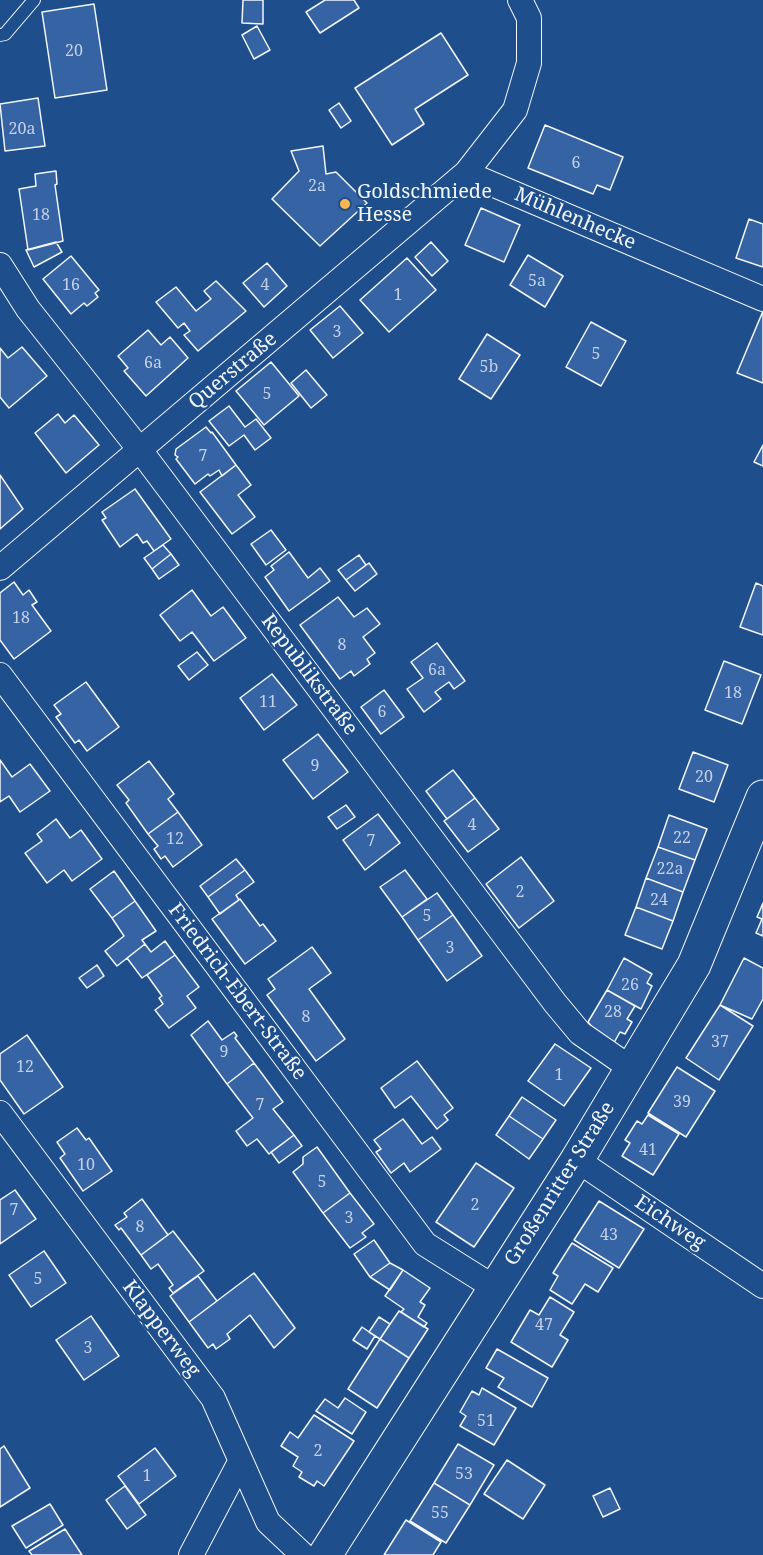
<!DOCTYPE html>
<meta charset="utf-8">
<style>
body{margin:0}
canvas{display:block;background:#1f4e8c}
</style>
<canvas width="763" height="1555"></canvas>
<script>
const context = document.querySelector('canvas').getContext('2d');
context.lineJoin = 'round';
function fillPath(path, color) {
  context.fillStyle = color;
  context.fill(path, 'evenodd');
}
function toPath(rows) {
  const path = new Path2D();
  for (const r of rows) {
    path.moveTo(r[0], r[1]);
    for (let i = 2; i < r.length; i += 2) path.lineTo(r[i], r[i + 1]);
  }
  return path;
}
function stroke(path, color, width, dash) {
  context.strokeStyle = color;
  context.lineWidth = width;
  context.lineCap = dash ? 'butt' : 'round';
  context.setLineDash(dash || []);
  context.stroke(path);
}
function write(font, color, halo, rows, align = 'center') {
  context.font = font + ' "Noto Serif",serif';
  context.lineWidth = 4.5;
  context.setLineDash([]);
  context.textBaseline = 'middle';
  context.strokeStyle = halo;
  context.fillStyle = color;
  for (const [text, x, y, turn = 0] of rows) {
    context.save();
    context.translate(x, y);
    context.rotate((+turn || 0) * Math.PI / 180);
    context.textAlign = isNaN(turn) ? turn : align;
    if (halo) context.strokeText(text, 0, 0);
    context.fillText(text, 0, 0);
    context.restore();
  }
}
const building = toPath([
 [243,0,263,0,263,24,242,23,243,0],
 [325,0,354,0,359,8,320,33,306,12,325,0],
 [94,4,107,90,55,98,42,12,94,4],
 [257,26,270,50,254,59,242,35,257,26],
 [441,33,468,75,415,109,424,124,392,145,355,88,441,33],
 [38,98,45,146,5,151,0,104,38,98],
 [339,103,351,121,341,128,329,110,339,103],
 [545,125,623,157,610,190,597,185,593,194,528,168,545,125],
 [323,146,326,174,336,172,367,203,320,246,272,199,299,171,291,151,323,146],
 [56,171,57,184,55,185,63,241,28,250,19,189,36,186,35,174,56,171],
 [481,208,520,225,504,262,465,245,481,208],
 [749,219,763,224,763,267,736,258,749,219],
 [56,242,62,252,34,267,26,250,56,242],
 [431,242,448,261,432,276,415,257,431,242],
 [528,255,563,276,545,307,510,285,528,255],
 [71,256,99,290,95,293,98,297,87,306,84,303,71,314,43,279,71,256],
 [407,258,436,290,389,332,360,300,407,258],
 [267,263,287,286,264,307,243,283,267,263],
 [216,281,246,311,198,351,184,335,190,331,184,323,178,328,156,302,176,287,196,311,211,299,204,291,216,281],
 [340,306,363,333,333,358,310,330,340,306],
 [763,311,763,383,737,373,763,311],
 [591,322,626,341,601,386,566,367,591,322],
 [148,330,161,345,170,337,188,358,146,396,124,371,128,368,118,356,148,330],
 [487,334,520,355,491,399,459,379,487,334],
 [22,347,47,376,9,408,0,397,0,348,8,358,22,347],
 [271,362,299,396,264,425,236,391,271,362],
 [306,370,327,395,311,408,291,383,306,370],
 [229,406,245,427,256,419,271,438,255,450,244,435,229,446,209,421,229,406],
 [58,414,65,423,74,415,99,445,66,473,35,433,58,414],
 [206,427,211,433,212,432,236,465,222,476,219,470,210,476,208,474,195,484,176,459,178,457,175,455,176,449,206,427],
 [763,445,763,466,754,462,763,445],
 [236,465,251,485,238,495,255,517,232,534,200,492,236,465],
 [0,475,23,509,0,529,0,475],
 [135,489,171,539,154,551,147,541,143,543,137,534,120,547,102,520,106,518,102,512,135,489],
 [271,530,286,550,266,565,251,544,271,530],
 [163,545,171,554,152,569,144,558,163,545],
 [289,552,308,578,320,568,330,581,289,611,265,577,274,570,271,566,289,552],
 [171,554,179,565,159,579,152,569,171,554],
 [359,555,366,565,346,580,338,570,359,555],
 [369,563,377,574,355,591,346,580,369,563],
 [14,582,23,595,29,590,37,602,32,605,51,631,14,659,0,640,0,593,14,582],
 [756,583,763,586,763,635,740,627,756,583],
 [192,590,211,616,223,607,246,638,214,661,192,632,180,641,160,615,192,590],
 [338,597,354,617,367,608,380,624,363,637,375,653,367,659,370,664,354,676,351,671,340,679,300,625,338,597],
 [437,643,465,681,454,689,449,682,435,692,441,699,424,712,407,689,423,678,411,662,437,643],
 [197,652,208,665,189,680,178,666,197,652],
 [724,661,761,675,742,724,705,710,724,661],
 [272,674,297,705,264,730,240,698,272,674],
 [86,682,119,727,87,751,79,740,75,743,56,717,61,714,54,705,86,682],
 [384,690,404,717,381,734,361,707,384,690],
 [318,734,348,772,313,799,283,760,318,734],
 [693,752,728,765,714,802,679,789,693,752],
 [0,760,12,777,30,764,50,791,20,812,9,796,0,802,0,760],
 [149,761,174,794,168,799,178,812,148,834,126,803,129,800,117,785,149,761],
 [453,770,475,798,447,819,426,791,453,770],
 [475,798,499,829,468,852,444,821,475,798],
 [346,805,355,817,337,829,328,817,346,805],
 [178,812,202,845,173,867,165,856,161,859,154,849,158,846,148,834,178,812],
 [378,814,400,843,365,870,343,840,378,814],
 [669,815,707,829,695,860,658,847,669,815],
 [56,819,70,838,81,830,102,859,72,881,64,870,47,883,25,853,42,841,37,834,56,819],
 [658,847,695,860,683,892,646,878,658,847],
 [521,857,554,901,519,928,486,884,521,857],
 [236,859,245,870,208,897,200,886,236,859],
 [245,870,254,882,236,895,239,900,220,914,208,897,245,870],
 [405,870,427,899,402,917,380,887,405,870],
 [114,871,135,901,112,918,90,889,114,871],
 [646,878,683,892,673,921,636,907,646,878],
 [437,893,453,915,418,940,402,917,437,893],
 [240,899,260,926,263,924,276,941,245,964,212,919,240,899],
 [135,901,156,931,142,940,145,944,117,966,105,951,124,936,112,918,135,901],
 [763,903,763,936,756,933,762,919,757,917,763,903],
 [636,907,673,921,662,949,625,935,636,907],
 [453,915,482,956,447,981,418,940,453,915],
 [165,941,175,955,142,978,127,958,145,944,151,952,165,941],
 [312,947,331,973,309,989,345,1039,316,1061,267,995,275,989,268,979,312,947],
 [175,955,199,987,187,996,196,1008,169,1028,155,1010,163,1004,159,998,162,996,147,975,175,955],
 [624,958,652,974,647,983,652,986,641,1009,607,990,624,958],
 [744,958,763,968,763,999,752,1019,720,1005,744,958],
 [97,965,104,976,87,988,79,978,97,965],
 [607,990,635,1006,627,1019,632,1022,625,1034,620,1032,611,1048,605,1043,588,1022,607,990],
 [720,1005,753,1026,719,1080,686,1058,720,1005],
 [208,1021,222,1040,234,1032,237,1036,235,1038,254,1063,227,1084,191,1035,208,1021],
 [27,1035,63,1087,24,1114,0,1080,0,1054,27,1035],
 [555,1044,591,1068,564,1106,528,1081,555,1044],
 [417,1061,453,1108,444,1115,448,1120,437,1129,411,1096,395,1108,381,1088,417,1061],
 [254,1063,283,1102,273,1109,294,1135,269,1154,257,1139,247,1146,236,1131,253,1118,227,1084,254,1063],
 [677,1067,715,1091,686,1137,648,1113,677,1067],
 [522,1097,556,1120,543,1139,509,1116,522,1097],
 [648,1115,679,1134,653,1175,622,1156,630,1143,625,1140,637,1121,642,1124,648,1115],
 [509,1116,543,1139,529,1159,496,1135,509,1116],
 [403,1119,422,1144,432,1137,441,1149,410,1172,404,1163,391,1173,376,1152,381,1149,374,1140,403,1119],
 [77,1128,86,1140,89,1138,112,1171,83,1191,60,1158,65,1154,57,1142,77,1128],
 [294,1135,302,1146,279,1163,271,1152,294,1135],
 [317,1147,350,1193,323,1213,293,1172,303,1164,303,1157,317,1147],
 [476,1163,514,1188,474,1247,436,1222,476,1163],
 [15,1190,36,1219,0,1244,0,1200,15,1190],
 [350,1193,374,1224,362,1233,366,1237,350,1248,323,1213,350,1193],
 [142,1199,168,1235,141,1255,121,1228,119,1230,115,1225,127,1217,124,1213,142,1199],
 [599,1201,644,1229,619,1268,574,1240,599,1201],
 [173,1231,204,1271,173,1293,169,1288,173,1285,158,1264,151,1269,141,1255,173,1231],
 [374,1240,390,1263,370,1277,354,1254,374,1240],
 [572,1243,613,1268,598,1292,585,1284,572,1304,550,1290,558,1276,553,1273,572,1243],
 [44,1251,66,1283,31,1307,9,1275,44,1251],
 [390,1263,403,1270,390,1290,370,1277,390,1263],
 [403,1270,430,1288,420,1302,425,1305,418,1317,427,1323,424,1327,401,1312,404,1309,385,1296,403,1270],
 [254,1273,295,1328,274,1348,250,1315,227,1334,230,1339,216,1349,213,1344,208,1348,189,1322,254,1273],
 [198,1276,217,1301,189,1322,170,1296,198,1276],
 [550,1297,574,1312,560,1335,568,1340,552,1367,511,1342,530,1310,539,1315,550,1297],
 [399,1311,428,1329,409,1358,380,1339,399,1311],
 [91,1316,119,1356,84,1380,56,1340,91,1316],
 [379,1317,390,1324,380,1339,369,1332,379,1317],
 [362,1327,375,1336,367,1349,353,1340,362,1327],
 [380,1339,409,1358,377,1408,348,1389,380,1339],
 [497,1349,548,1378,532,1407,498,1387,504,1378,486,1368,497,1349],
 [482,1388,516,1408,494,1445,460,1426,466,1416,460,1412,472,1391,479,1395,482,1388],
 [345,1398,366,1412,352,1434,316,1411,325,1399,338,1408,345,1398],
 [314,1415,354,1441,324,1486,317,1481,314,1486,299,1477,302,1472,293,1466,298,1457,281,1446,290,1432,298,1438,314,1415],
 [458,1444,494,1465,470,1505,434,1483,458,1444],
 [4,1446,30,1488,0,1507,0,1449,4,1446],
 [155,1448,176,1476,139,1504,118,1476,155,1448],
 [507,1460,545,1485,523,1519,484,1494,507,1460],
 [434,1483,470,1505,446,1543,410,1521,434,1483],
 [125,1486,146,1515,127,1529,106,1500,125,1486],
 [610,1488,620,1509,603,1517,593,1496,610,1488],
 [50,1504,63,1525,26,1548,12,1526,50,1504],
 [406,1520,441,1542,433,1555,384,1555,406,1520],
 [65,1529,82,1555,32,1555,29,1551,65,1529]
]);
const lane = toPath([
 [0,35,5,34,34,0]
]);
const street = toPath([
 [466,173,763,299],
 [0,265,28,309,140,450,555,1003,580,1033,632,1069],
 [0,568,466,173,515,110,529,63,529,18,520,0],
 [0,675,425,1244,495,1288],
 [0,1113,213,1398,268,1522,303,1555],
 [577,1160,763,1286],
 [191,1555,240,1462]
]);
const secondary = toPath([
 [325,1555,577,1160,694,965,763,797]
]);
const markers = [
 [345,204,6,"#ffb74d"]
];
const numberNames = [
 ["20",74,51],
 ["20a",22,129],
 ["6",576,163],
 ["2a",317,186],
 ["18",41,215],
 ["5a",537,281],
 ["16",71,285],
 ["4",265,285],
 ["1",398,295],
 ["3",337,332],
 ["5",596,354],
 ["6a",153,363],
 ["5b",489,367],
 ["5",267,394],
 ["7",203,456],
 ["18",21,618],
 ["8",342,645],
 ["6a",437,670],
 ["18",733,693],
 ["11",268,702],
 ["6",382,712],
 ["9",315,766],
 ["20",704,777],
 ["4",472,825],
 ["22",682,838],
 ["12",175,839],
 ["7",371,841],
 ["22a",670,869],
 ["2",520,892],
 ["24",659,900],
 ["5",427,916],
 ["3",450,948],
 ["26",630,985],
 ["28",613,1012],
 ["8",306,1017],
 ["37",720,1042],
 ["9",224,1052],
 ["12",25,1067],
 ["1",559,1075],
 ["39",682,1102],
 ["7",260,1105],
 ["41",648,1150],
 ["10",86,1165],
 ["5",322,1182],
 ["2",475,1205],
 ["7",14,1210],
 ["3",349,1218],
 ["8",140,1227],
 ["43",609,1235],
 ["5",38,1279],
 ["47",544,1325],
 ["3",88,1348],
 ["51",486,1421],
 ["2",318,1451],
 ["53",464,1474],
 ["1",147,1476],
 ["55",440,1513]
];
const poiNames = [
 ["Goldschmiede",357,192],
 ["Hesse",357,215]
];
const streetNames = [
 ["Mühlenhecke",575,219,23],
 ["Querstraße",233,371,-40],
 ["Republikstraße",309,675,53],
 ["Friedrich-Ebert-Straße",237,992,53],
 ["Großenritter Straße",560,1184,-58],
 ["Eichweg",670,1223,34],
 ["Klapperweg",161,1329,53]
];
fillPath(building, '#3563a3');
stroke(building, '#f2f6ff', 1.5);
stroke(lane, '#f2f6ff', 14);
stroke(street, '#f2f6ff', 26);
stroke(secondary, '#f2f6ff', 35);
stroke(lane, '#1f4e8c', 12);
stroke(street, '#1f4e8c', 24);
stroke(secondary, '#1f4e8c', 33);
for (const [x, y, r, color] of markers) {
  const dot = new Path2D();
  dot.arc(x, y, r, 0, 2 * Math.PI);
  context.fillStyle = color;
  context.fill(dot);
  stroke(dot, '#1f4e8c', 2);
}
write('16px', '#c3d1e8', null, numberNames);
write('20px', '#f2f6ff', '#1f4e8c', poiNames, 'left');
write('20px', '#f2f6ff', '#1f4e8c', streetNames);
</script>
